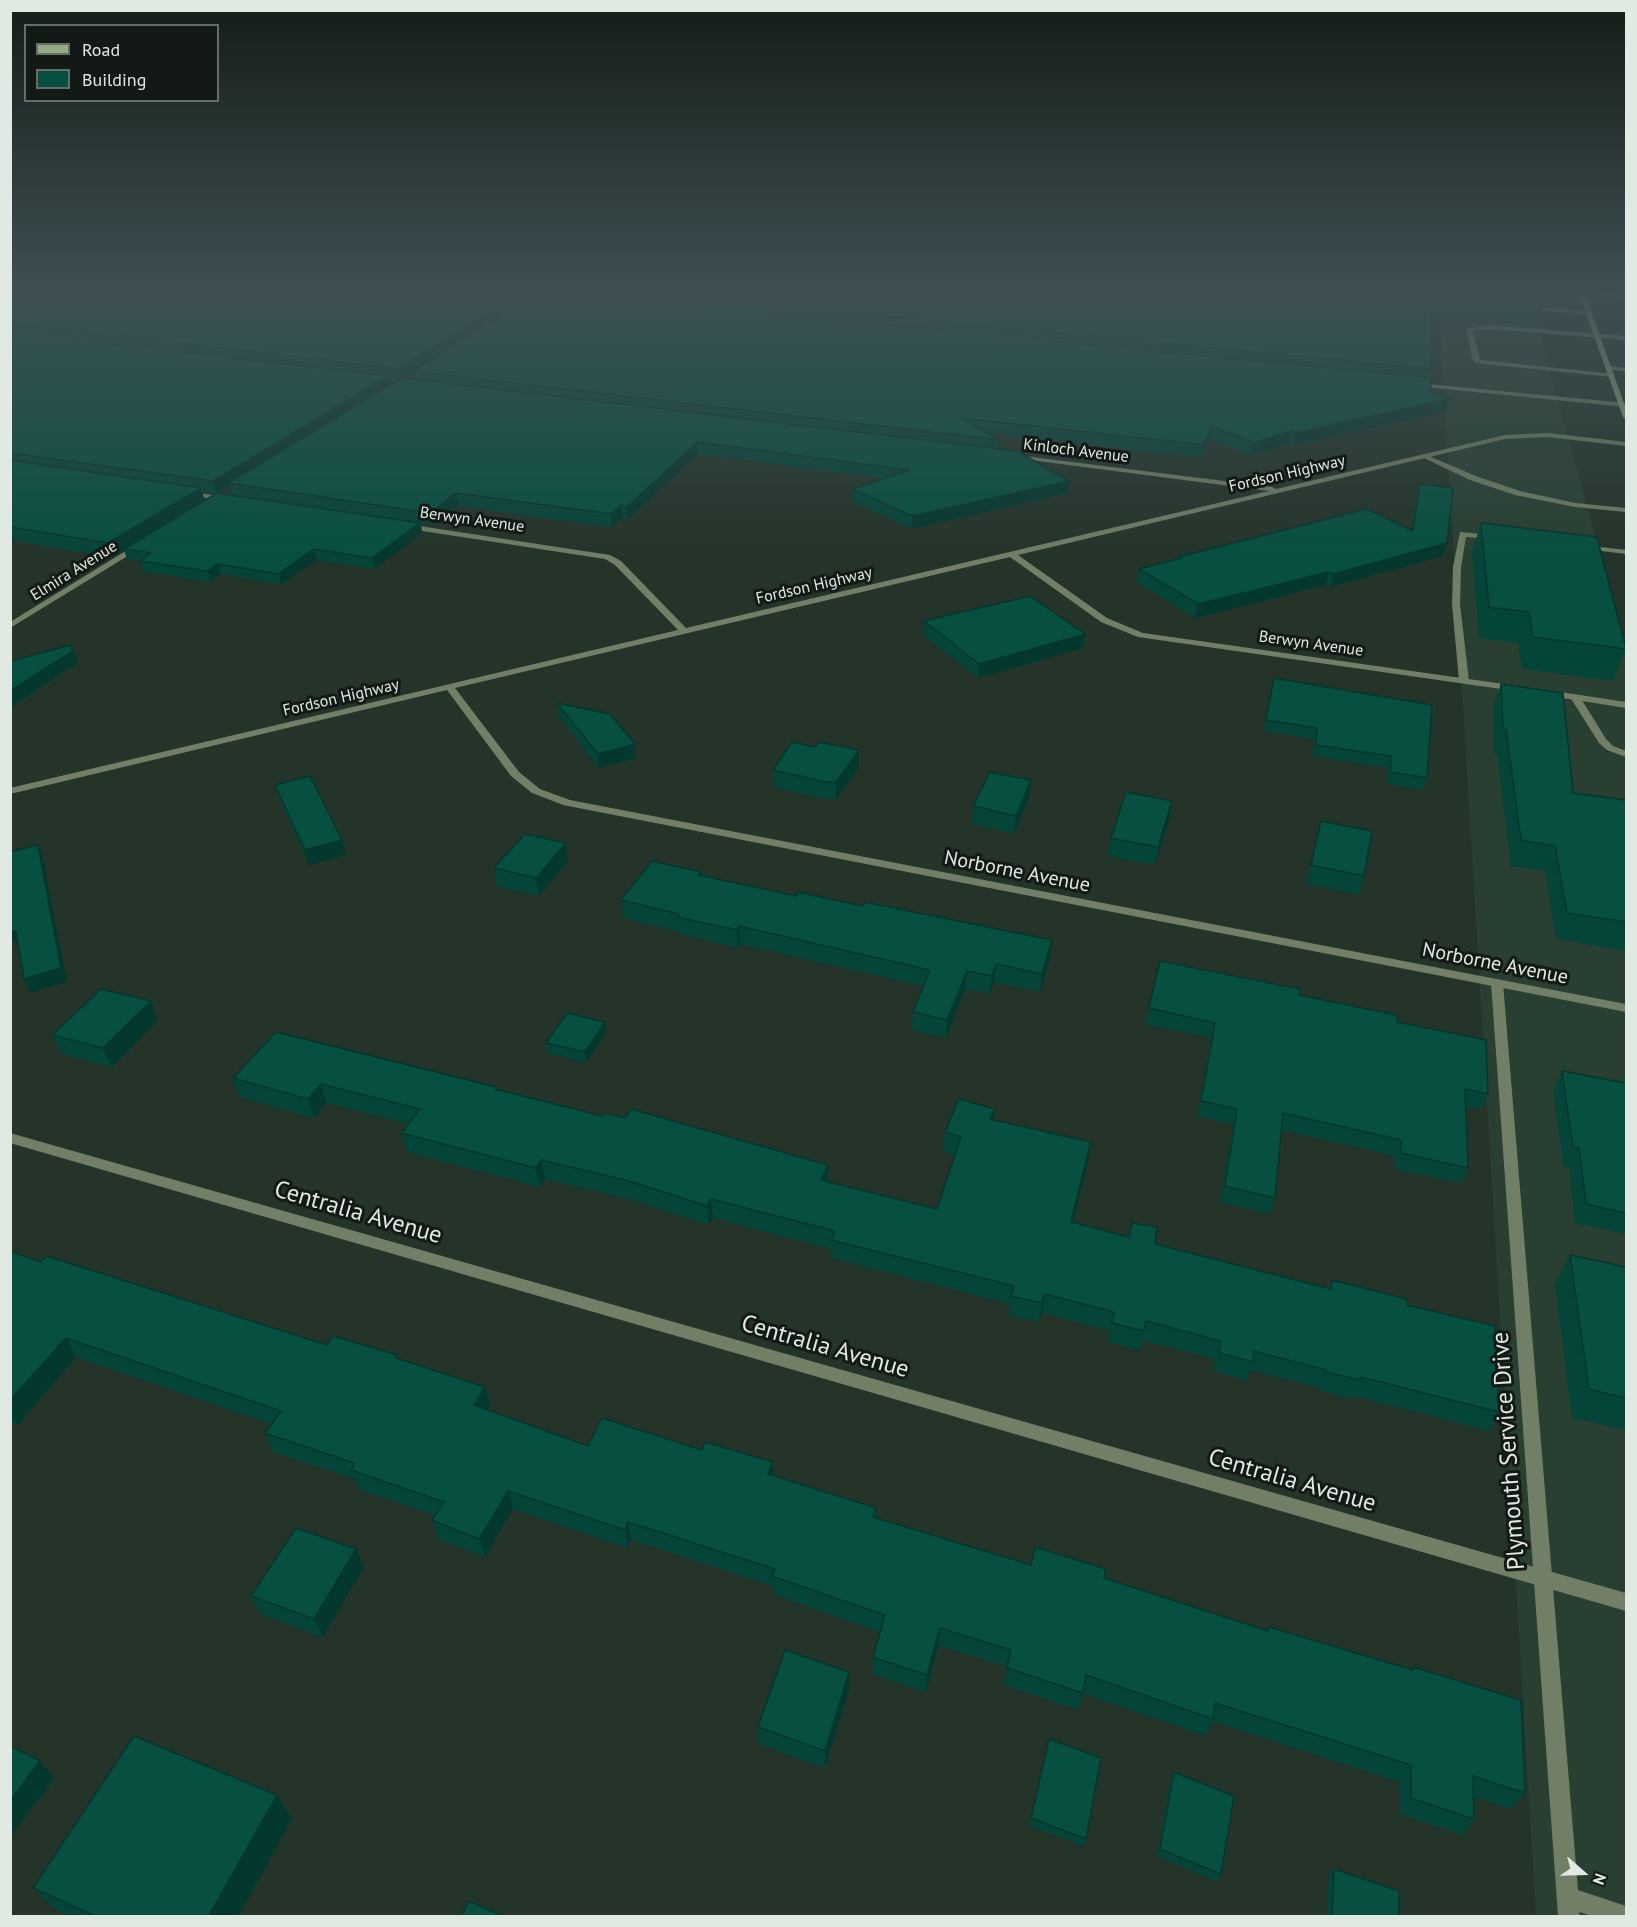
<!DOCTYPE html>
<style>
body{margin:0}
#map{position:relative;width:1637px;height:1927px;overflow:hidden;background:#243429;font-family:"PT Sans",sans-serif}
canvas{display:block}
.frame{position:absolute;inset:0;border:12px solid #e0eae3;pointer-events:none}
.legend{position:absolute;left:24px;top:24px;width:195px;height:78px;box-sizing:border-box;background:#131a15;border:2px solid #656d67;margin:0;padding:8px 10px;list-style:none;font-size:18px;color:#e0eae3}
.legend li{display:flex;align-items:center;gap:12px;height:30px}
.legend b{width:30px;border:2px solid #656d67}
.north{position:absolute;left:1553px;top:1843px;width:60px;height:60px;-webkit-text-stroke:4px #131a15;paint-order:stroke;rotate:110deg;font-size:16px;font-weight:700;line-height:24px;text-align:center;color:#e0eae3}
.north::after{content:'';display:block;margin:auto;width:21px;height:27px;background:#e0eae3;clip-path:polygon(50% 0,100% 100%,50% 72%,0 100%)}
</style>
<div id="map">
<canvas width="1637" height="1927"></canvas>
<div class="frame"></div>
<ul class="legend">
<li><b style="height:8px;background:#95ab86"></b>Road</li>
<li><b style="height:16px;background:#064f41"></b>Building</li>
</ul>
<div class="north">N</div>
</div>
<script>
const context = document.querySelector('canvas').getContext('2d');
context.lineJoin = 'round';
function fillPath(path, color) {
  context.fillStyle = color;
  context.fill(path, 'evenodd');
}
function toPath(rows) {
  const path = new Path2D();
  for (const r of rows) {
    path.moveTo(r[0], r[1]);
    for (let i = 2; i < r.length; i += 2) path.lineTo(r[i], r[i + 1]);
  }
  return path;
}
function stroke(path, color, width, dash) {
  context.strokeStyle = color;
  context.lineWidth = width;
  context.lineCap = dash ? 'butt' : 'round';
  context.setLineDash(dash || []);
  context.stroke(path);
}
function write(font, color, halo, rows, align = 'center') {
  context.font = font + ' "PT Sans",sans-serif';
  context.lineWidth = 6;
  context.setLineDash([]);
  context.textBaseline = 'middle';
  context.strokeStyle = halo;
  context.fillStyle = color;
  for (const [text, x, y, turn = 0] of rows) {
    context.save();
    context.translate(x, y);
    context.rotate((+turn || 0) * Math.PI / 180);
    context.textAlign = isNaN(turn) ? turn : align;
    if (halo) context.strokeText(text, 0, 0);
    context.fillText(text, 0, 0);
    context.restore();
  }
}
const built = toPath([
 [1529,291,1555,392,1626,646,1626,1916,1536,1916,1439,308]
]);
const service = toPath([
 [1580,292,1626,295,1626,298,1582,295,1580,292],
 [1489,325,1626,336,1626,340,1489,329,1473,330,1480,360,1614,374,1612,377,1476,363,1472,359,1467,329,1489,325],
 [1424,454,1476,476,1520,491,1575,503,1626,508,1626,512,1575,507,1515,495,1470,480,1422,457,1421,456,1424,454],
 [1460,532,1491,535,1495,537,1491,539,1466,537,1461,567,1460,604,1469,681,1464,684,1459,681,1452,604,1453,567,1460,532],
 [1583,545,1626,550,1626,554,1586,549,1582,547,1583,545],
 [1575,694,1580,697,1606,739,1613,746,1626,751,1626,757,1607,750,1599,743,1570,697,1575,694],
 [1497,979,1503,983,1578,1890,1626,1906,1626,1916,1592,1916,1579,1912,1580,1916,1558,1916,1491,983,1497,979]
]);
const minor = toPath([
 [1522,306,1589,311,1592,313,1589,315,1524,309,1522,306],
 [1610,366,1626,368,1626,372,1608,369,1610,366],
 [1417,383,1626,403,1626,407,1415,386,1417,383],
 [1548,433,1626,442,1626,446,1548,437,1505,439,1018,555,1107,618,1143,633,1518,686,1518,690,1515,691,1138,637,1101,622,1010,557,455,688,519,772,540,789,570,800,1626,1004,1626,1012,563,805,532,793,511,776,447,690,10,794,10,788,678,630,615,565,605,559,403,528,403,524,406,524,610,555,621,561,686,628,1269,491,1014,458,1013,457,1016,455,1272,487,1276,489,1505,435,1548,433],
 [184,491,226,497,230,499,226,501,187,495,183,493,184,491],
 [137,544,144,546,10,628,10,622,137,544],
 [1547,690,1626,702,1626,708,1544,695,1544,691,1547,690],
 [10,1133,1626,1593,1626,1611,10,1143,10,1133]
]);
const secondary = toPath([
 [1578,291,1584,291,1626,409,1626,419,1623,417,1578,291]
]);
const wall = toPath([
 [10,291,1535,291,1536,295,1534,301,1541,315,1538,325,1431,316,1431,369,1429,378,1431,392,1449,399,1446,411,1293,445,1289,444,1251,455,1209,438,1201,457,987,433,999,440,998,449,1068,493,912,529,852,501,852,489,883,478,698,454,627,520,623,517,612,527,459,506,433,525,421,523,422,533,375,569,317,560,281,584,221,574,210,582,143,571,140,561,127,559,124,550,113,557,15,541,10,544],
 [526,292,537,293,526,299],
 [414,373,415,380,405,379],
 [389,379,399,380,390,386],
 [229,486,231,496,217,493],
 [202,492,216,494,204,501],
 [1420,484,1447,543,1443,556,1330,587,1326,585,1195,618,1137,582,1139,569,1178,559,1178,557,1411,531,1417,496],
 [1481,523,1626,649,1613,681,1522,669,1518,643,1479,638,1472,552],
 [924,621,1085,634,1083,648,978,678,923,635],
 [1274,678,1427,778,1423,790,1387,784,1388,768,1313,756,1314,739,1264,731],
 [1501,684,1573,793,1626,800,1626,951,1556,939,1545,871,1511,866,1497,754,1494,754,1493,707],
 [557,703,636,758,599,768,559,717],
 [815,747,859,750,859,768,836,799,826,799,773,787,773,770],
 [1031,780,1029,798,1014,834,972,824,973,806],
 [275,785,346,855,309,865,279,799],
 [1169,819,1155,865,1108,856,1111,838],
 [1321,821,1364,876,1359,895,1306,883],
 [566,843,568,862,539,896,497,886,494,868],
 [701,872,701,876,1050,958,1040,992,994,982,990,994,965,989,946,1038,912,1030,913,1012,923,986,740,944,738,948,679,934,678,932,623,918,621,900],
 [1299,995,1397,1022,1488,1094,1482,1109,1466,1106,1468,1168,1461,1183,1395,1169,1395,1156,1281,1130,1275,1198,1270,1214,1220,1202,1233,1125,1197,1116,1211,1038,1145,1024,1149,1008],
 [158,1020,112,1067,61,1054,52,1035],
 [607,1032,586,1062,547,1053,546,1043],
 [1562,1071,1626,1083,1626,1234,1575,1223,1569,1168,1564,1167,1553,1090],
 [233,1078,497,1089,603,1116,625,1118,828,1165,827,1182,937,1209,955,1155,943,1151,945,1132,993,1120,1088,1161,1073,1222,1329,1288,1332,1280,1407,1305,1499,1412,1489,1431,1354,1396,1352,1399,1319,1390,1319,1388,1250,1370,1247,1381,1213,1371,1215,1359,1142,1340,1140,1350,1107,1342,1110,1331,1042,1313,1039,1322,1009,1315,1010,1304,831,1258,831,1249,713,1218,709,1225,628,1199,545,1179,540,1187,407,1152,401,1133,409,1124,327,1103,314,1118,240,1097],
 [10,1251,41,1262,327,1345,399,1359,485,1387,490,1406,488,1410,588,1446,702,1450,773,1462,773,1476,876,1508,876,1518,1031,1565,1104,1578,1267,1631,1269,1627,1411,1670,1413,1667,1525,1793,1511,1809,1474,1797,1474,1819,1462,1835,1400,1814,1400,1782,1212,1721,1206,1736,1083,1693,1078,1710,1004,1685,1007,1667,938,1645,926,1692,872,1674,873,1657,880,1632,773,1594,773,1586,631,1540,628,1548,513,1509,485,1557,438,1539,432,1520,435,1515,358,1489,355,1479,273,1452,265,1433,272,1424,76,1357,18,1425,10,1422],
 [1570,1255,1626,1267,1626,1430,1572,1418,1555,1284],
 [356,1549,364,1567,323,1637,260,1614,251,1596],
 [849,1690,825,1768,759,1744,758,1727],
 [1049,1739,1086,1839,1084,1846,1029,1826],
 [1174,1772,1221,1874,1217,1882,1157,1856,1170,1781],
 [277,1795,292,1819,238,1917,71,1917,56,1910,33,1888],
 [1334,1869,1399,1917,1327,1917,1329,1876]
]);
const shadedWall = toPath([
 [10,291,32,291,10,300],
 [522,291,525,291,527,300,413,371,414,373,401,381,399,369],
 [388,376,390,387,228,483,229,486,217,494,213,481],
 [1449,399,1446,411,1293,445,1295,433],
 [1211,426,1209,438,1201,457,1204,445],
 [1291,431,1289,444,1251,455,1254,443],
 [697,442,698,454,627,520,626,508],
 [1069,481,1068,493,912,529,912,516],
 [201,488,205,501,124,549,124,550,113,557,108,543],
 [456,493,459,506,433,525,430,513],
 [622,504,623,517,612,527,611,514],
 [420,523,422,533,375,569,372,558],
 [10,528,15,541,10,544],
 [1447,543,1443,556,1330,587,1333,574],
 [314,549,317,560,281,584,278,574],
 [218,564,221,574,210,582,207,571],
 [1329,572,1326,585,1195,618,1198,604],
 [1085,634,1083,648,978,678,979,664],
 [73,651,78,663,10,708,10,691],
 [635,744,636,758,599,768,598,754],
 [859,750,859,768,836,799,836,782],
 [1031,780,1029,798,1014,834,1016,816],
 [1172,801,1169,819,1155,865,1158,847],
 [342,840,346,855,309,865,305,850],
 [566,843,568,862,539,896,536,878],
 [38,845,43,859,67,982,30,993,24,979],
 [739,926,740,944,738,948,737,930],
 [16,931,22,945,16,946,10,935,10,932],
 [1052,940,1050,958,1040,992,1042,974],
 [996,964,994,982,990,994,992,976],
 [967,971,965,989,946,1038,947,1020],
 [151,1001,158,1020,112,1067,103,1048],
 [605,1022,607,1032,586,1062,585,1052],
 [321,1084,327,1103,314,1118,308,1099],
 [995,1109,992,1127,990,1119],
 [1091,1142,1088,1161,1068,1241,1071,1222],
 [541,1160,545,1179,540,1187,536,1168],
 [828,1165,827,1184,821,1180],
 [711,1199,713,1218,709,1225,707,1206],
 [1045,1294,1042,1313,1039,1322,1042,1303],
 [66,1338,76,1357,18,1425,10,1413,10,1400],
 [485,1387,490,1406,479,1424,474,1405],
 [773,1462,773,1481,768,1474],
 [508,1491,513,1509,485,1557,479,1539],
 [628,1522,631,1540,628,1548,625,1530],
 [356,1549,364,1567,323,1637,314,1619],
 [940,1628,938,1645,926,1692,927,1675],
 [849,1672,849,1690,825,1768,825,1751],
 [40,1761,55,1778,10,1837,10,1801],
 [277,1795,292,1819,238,1917,208,1917]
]);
const building = toPath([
 [20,291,522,291,399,369,10,323,10,295,20,291],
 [539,291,1431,378,1431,392,1449,399,1295,433,1291,431,1254,443,1211,426,1204,445,961,418,999,440,413,371,539,291],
 [626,291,1425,291,1538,302,1541,315,1431,305,1431,369,626,291],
 [1493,291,1535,291,1536,295,1493,291],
 [10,332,388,376,213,481,10,453,10,332],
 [402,378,1017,451,1069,481,912,516,852,489,909,470,697,442,626,508,622,504,611,514,456,493,430,513,228,483,402,378],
 [10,460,201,488,108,543,10,527,10,460],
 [1420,484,1453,488,1447,543,1333,574,1329,572,1198,604,1139,569,1181,558,1178,557,1367,509,1413,531,1420,484],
 [217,493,420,523,372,558,314,549,278,574,218,564,207,571,140,561,151,553,124,549,217,493],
 [1481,523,1597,537,1626,649,1533,637,1529,612,1489,607,1481,523],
 [1030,596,1085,634,979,664,924,621,1030,596],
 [71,645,73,651,10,691,10,661,71,645],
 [1274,678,1432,705,1427,778,1390,772,1391,756,1316,745,1317,728,1266,720,1274,678],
 [1501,684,1563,693,1573,793,1626,800,1626,922,1567,913,1555,846,1521,840,1506,730,1503,729,1501,684],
 [557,703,610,714,635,744,598,754,557,703],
 [792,742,815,747,819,742,859,750,836,782,826,782,773,770,792,742],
 [990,772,1031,780,1016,816,973,806,990,772],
 [310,776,342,840,305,850,275,785,310,776],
 [1126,792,1172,801,1158,847,1111,838,1126,792],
 [1321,821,1372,831,1364,876,1311,865,1321,821],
 [525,834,566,843,536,878,494,868,525,834],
 [38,845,61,968,24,979,16,931,10,932,10,852,38,845],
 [652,861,701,872,699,875,796,896,798,892,863,906,865,902,1052,940,1042,974,996,964,992,976,967,971,947,1020,913,1012,930,970,739,926,737,930,677,917,679,914,621,900,652,861],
 [1160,961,1300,989,1299,995,1397,1015,1397,1022,1486,1040,1488,1094,1465,1089,1468,1168,1401,1153,1401,1140,1283,1113,1275,1198,1225,1186,1237,1109,1201,1101,1215,1023,1149,1008,1160,961],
 [101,989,151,1001,103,1048,52,1035,101,989],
 [567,1013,605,1022,585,1052,546,1043,567,1013],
 [276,1032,496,1087,495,1089,603,1116,605,1113,625,1118,631,1109,828,1165,821,1180,937,1209,961,1137,945,1132,959,1099,995,1109,990,1119,1091,1142,1071,1222,1129,1237,1132,1223,1157,1227,1155,1244,1331,1289,1332,1280,1407,1299,1407,1305,1495,1326,1499,1412,1361,1377,1360,1380,1326,1372,1326,1370,1254,1351,1253,1362,1219,1353,1221,1341,1146,1321,1144,1331,1112,1323,1114,1312,1045,1294,1042,1303,1011,1296,1014,1286,831,1240,835,1231,711,1199,707,1206,626,1180,541,1160,536,1168,401,1133,420,1109,321,1084,308,1099,233,1078,276,1032],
 [1562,1071,1626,1083,1626,1213,1586,1204,1579,1148,1573,1147,1562,1071],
 [10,1251,41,1262,47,1256,327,1345,333,1336,397,1355,396,1358,485,1387,474,1405,588,1446,602,1418,702,1450,705,1442,773,1462,768,1474,876,1508,873,1517,1031,1565,1035,1547,1106,1569,1104,1578,1268,1631,1269,1627,1413,1670,1413,1667,1521,1700,1525,1793,1473,1776,1474,1819,1411,1798,1411,1765,1215,1703,1213,1719,1086,1675,1083,1693,1007,1668,1011,1650,940,1628,927,1675,873,1657,885,1615,772,1576,775,1569,628,1522,625,1530,508,1491,479,1539,432,1520,444,1502,351,1470,355,1463,265,1433,281,1411,66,1338,10,1400,10,1251],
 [1570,1255,1626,1267,1626,1398,1589,1389,1570,1255],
 [296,1528,356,1549,314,1619,251,1596,296,1528],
 [785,1650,849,1672,825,1751,758,1727,785,1650],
 [134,1736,277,1795,208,1917,97,1917,33,1888,134,1736],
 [1049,1739,1101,1758,1086,1839,1031,1818,1049,1739],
 [10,1746,40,1761,10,1801,10,1746],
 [1174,1772,1234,1796,1221,1874,1160,1849,1174,1772],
 [1334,1869,1399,1891,1399,1917,1332,1917,1334,1869],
 [469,1901,505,1917,461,1917,469,1901]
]);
const farStreetnames = [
 ["Kinloch Avenue",1076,451,7],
 ["Fordson Highway",1287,474,-13],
 ["Berwyn Avenue",472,520,8],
 ["Elmira Avenue",74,571,-32],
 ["Fordson Highway",814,586,-13],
 ["Berwyn Avenue",1311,644,8],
 ["Fordson Highway",341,698,-13]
];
const streetNames = [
 ["Norborne Avenue",1017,872,11],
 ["Norborne Avenue",1495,964,11]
];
const nearStreetnames = [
 ["Centralia Avenue",358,1213,16],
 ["Centralia Avenue",825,1347,16],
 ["Plymouth Service Drive",1509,1451,-94],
 ["Centralia Avenue",1292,1481,16]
];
fillPath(built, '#293f31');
fillPath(service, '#717f67');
fillPath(minor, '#717f67');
fillPath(secondary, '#95ab86');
fillPath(wall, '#054438');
fillPath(shadedWall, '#04372e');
fillPath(building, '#064f41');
stroke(building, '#04372e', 1.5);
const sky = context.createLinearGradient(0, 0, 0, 561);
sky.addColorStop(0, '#141d17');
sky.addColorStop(0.52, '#3f5054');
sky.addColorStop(1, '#3f505400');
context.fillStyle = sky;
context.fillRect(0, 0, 1637, 561);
write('16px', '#e0eae3', '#131a15', farStreetnames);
write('20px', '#e0eae3', '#131a15', streetNames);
write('24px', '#e0eae3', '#131a15', nearStreetnames);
</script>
